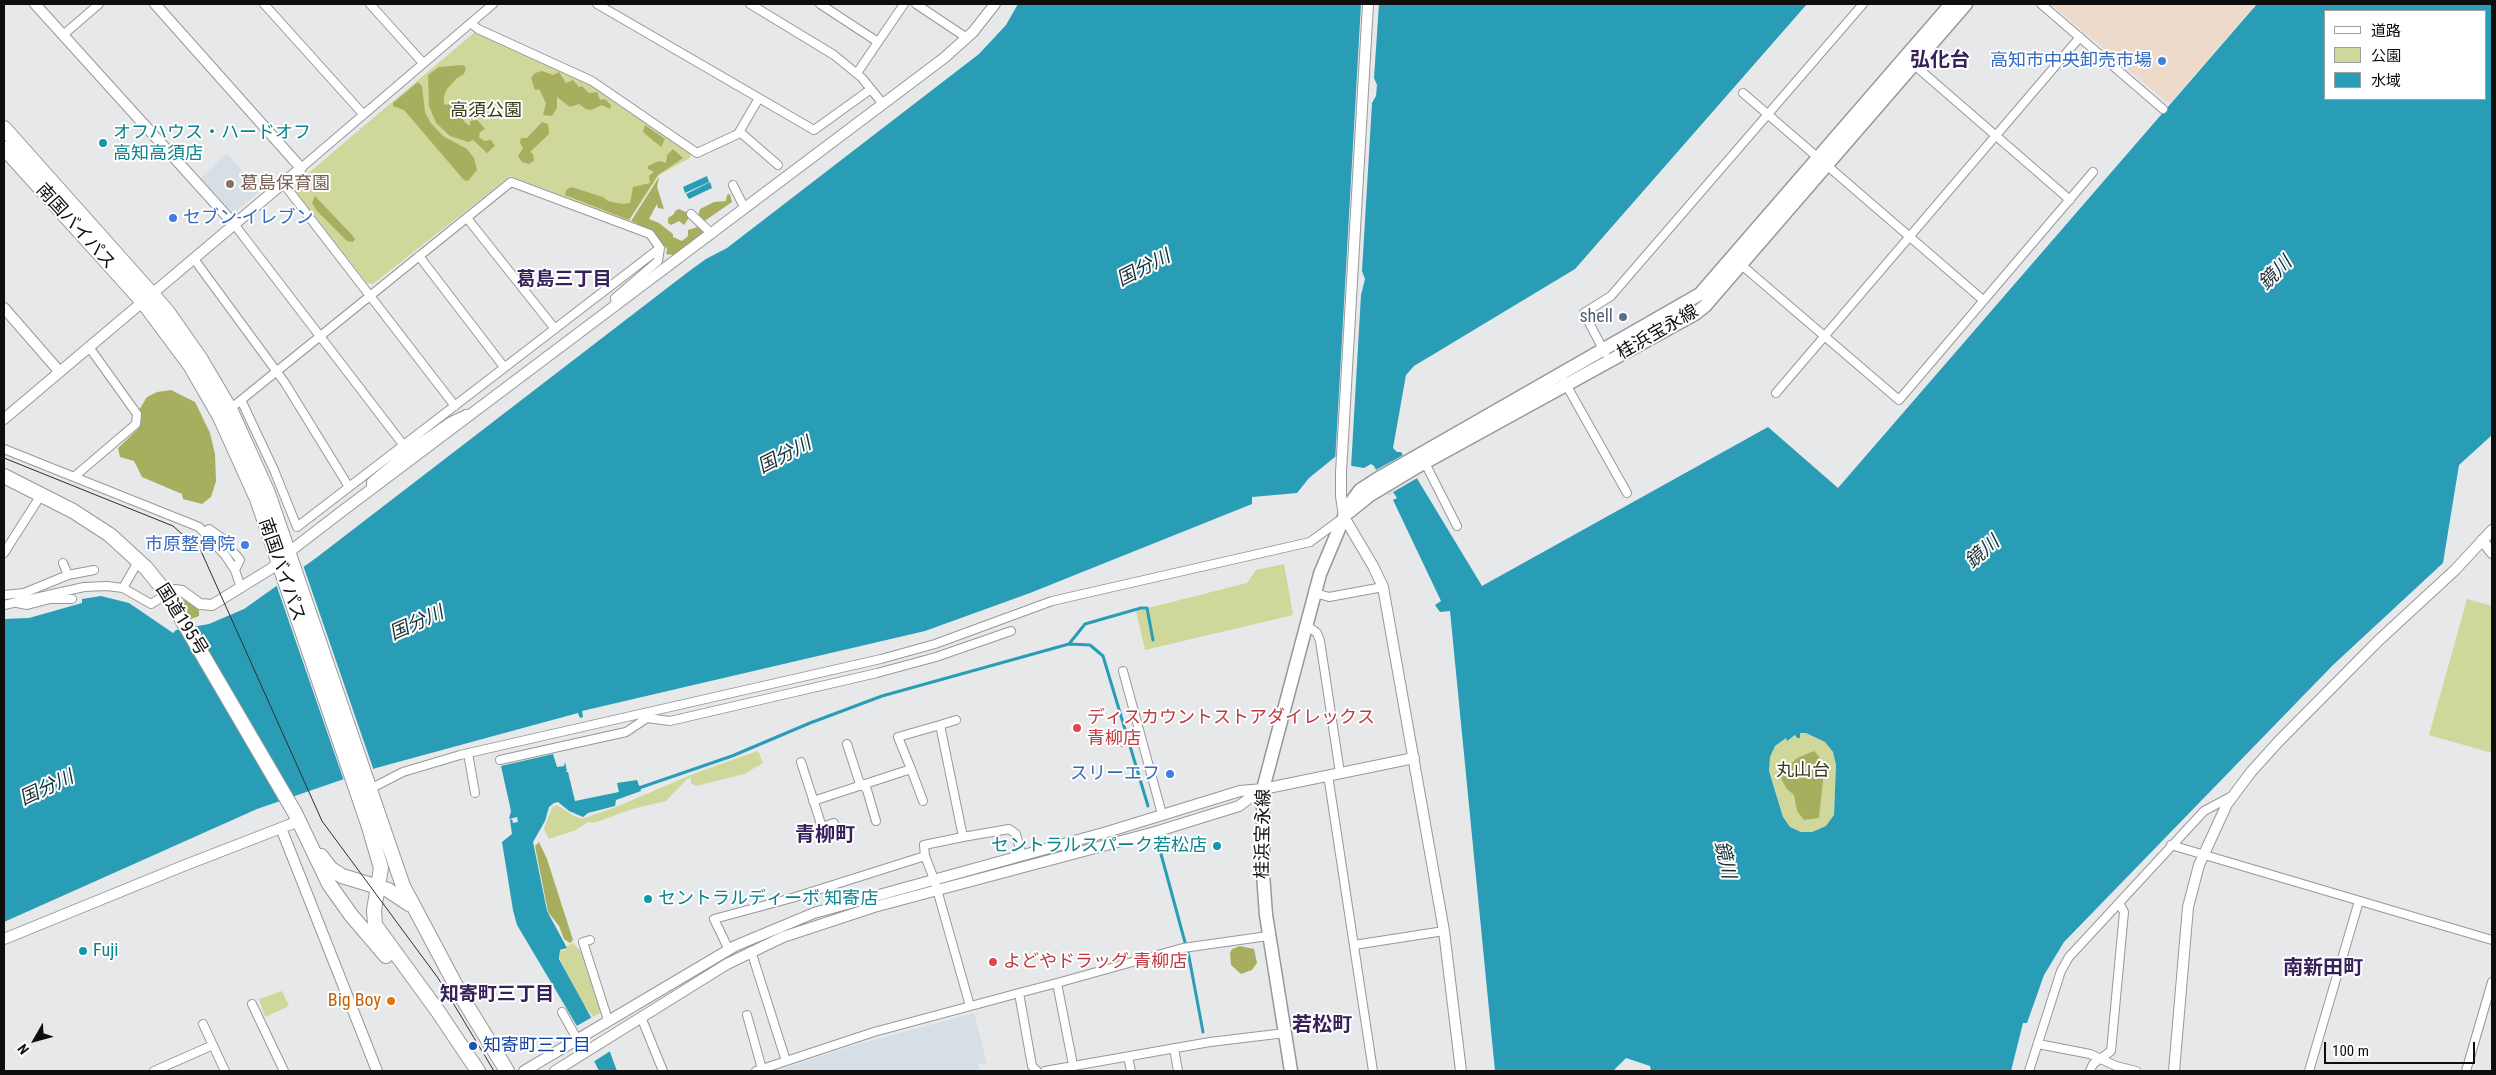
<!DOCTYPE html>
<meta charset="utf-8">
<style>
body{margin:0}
#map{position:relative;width:2496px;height:1075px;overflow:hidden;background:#e6e8ea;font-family:"Roboto Condensed","Noto Sans JP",sans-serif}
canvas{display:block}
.frame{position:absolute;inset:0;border:5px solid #0e0e0f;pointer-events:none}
.legend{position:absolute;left:2324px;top:10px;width:162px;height:90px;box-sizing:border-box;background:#fff;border:1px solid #9f9f9f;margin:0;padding:6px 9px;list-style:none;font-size:15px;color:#0e0e0f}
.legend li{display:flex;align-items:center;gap:10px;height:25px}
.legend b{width:25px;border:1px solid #9f9f9f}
.north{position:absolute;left:10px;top:1015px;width:50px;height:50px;-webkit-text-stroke:4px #fff;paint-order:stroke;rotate:232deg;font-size:14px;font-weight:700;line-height:20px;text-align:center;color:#0e0e0f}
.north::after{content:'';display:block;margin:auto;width:18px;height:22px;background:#0e0e0f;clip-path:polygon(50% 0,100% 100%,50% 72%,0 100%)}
.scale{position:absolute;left:2324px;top:1042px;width:151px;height:22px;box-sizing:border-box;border:2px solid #0e0e0f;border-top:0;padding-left:6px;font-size:15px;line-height:18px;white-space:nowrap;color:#0e0e0f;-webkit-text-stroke:4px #fff;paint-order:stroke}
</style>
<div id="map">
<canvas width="2496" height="1075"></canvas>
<div class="frame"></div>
<ul class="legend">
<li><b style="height:6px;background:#fff"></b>道路</li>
<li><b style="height:14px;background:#cfd79b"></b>公園</li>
<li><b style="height:14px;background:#299cb6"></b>水域</li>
</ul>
<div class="north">N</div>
<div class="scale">100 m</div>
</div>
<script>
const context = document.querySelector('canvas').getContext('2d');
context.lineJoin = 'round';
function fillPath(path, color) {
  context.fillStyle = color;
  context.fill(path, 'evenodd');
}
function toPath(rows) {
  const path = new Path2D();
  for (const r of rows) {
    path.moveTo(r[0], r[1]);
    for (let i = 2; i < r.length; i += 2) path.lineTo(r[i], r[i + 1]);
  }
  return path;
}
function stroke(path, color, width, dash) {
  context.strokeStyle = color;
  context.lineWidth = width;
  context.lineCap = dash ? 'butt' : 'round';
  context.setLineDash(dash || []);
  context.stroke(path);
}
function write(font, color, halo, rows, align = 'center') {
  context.font = font + ' "Roboto Condensed","Noto Sans JP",sans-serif';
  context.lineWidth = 4;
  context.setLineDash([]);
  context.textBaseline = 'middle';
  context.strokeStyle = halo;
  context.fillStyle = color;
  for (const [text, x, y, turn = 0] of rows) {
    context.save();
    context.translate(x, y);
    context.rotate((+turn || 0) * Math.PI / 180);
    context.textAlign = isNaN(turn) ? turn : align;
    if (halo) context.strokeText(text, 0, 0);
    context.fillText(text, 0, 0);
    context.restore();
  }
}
const commercial = toPath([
 [2051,4,2256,4,2169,104]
]);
const built = toPath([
 [227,154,260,191,233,213,201,178],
 [974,1013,987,1064,978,1064,981,1071,775,1071,856,1045]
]);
const green = toPath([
 [476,31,592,85,691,153,690,158,659,175,629,221,510,176,373,284,367,283,292,187],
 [1284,564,1293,615,1145,650,1136,611,1247,583,1256,570],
 [2467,599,2492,606,2492,753,2429,735],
 [1799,733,1806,733,1825,742,1833,752,1836,765,1834,815,1826,826,1812,832,1801,832,1790,827,1783,817,1769,771,1770,757,1775,746,1786,738,1787,741],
 [758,751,763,763,744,774,696,786,691,783,691,778,687,779,666,801,632,809,594,823,588,822,576,830,549,839,544,829,552,807,557,805,574,816,582,819,616,807,698,772],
 [573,943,583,954,600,1008,600,1013,593,1017,581,1001,560,959,560,951,566,950,567,946],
 [282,991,289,1006,265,1017,259,999]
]);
const forest = toPath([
 [463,65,466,68,464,74,457,78,447,89,444,96,444,103,445,105,458,101,464,105,465,113,463,120,466,123,470,126,470,121,477,120,481,124,485,129,480,132,479,137,484,141,491,140,495,146,487,153,473,140,468,142,450,136,436,123,429,106,428,75,439,67],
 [542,71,553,75,559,72,566,83,573,80,579,87,582,86,589,93,597,92,600,100,605,99,611,105,610,109,602,105,591,110,586,109,579,104,570,107,557,97,557,108,552,116,543,115,546,103,539,89,535,90,531,78,535,73],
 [418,82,422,86,425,112,430,122,443,136,467,149,474,158,477,170,469,180,466,181,463,179,404,110,393,106,393,103],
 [542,122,548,124,549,134,530,152,533,154,534,161,529,164,522,162,518,156,523,148,520,143,521,138,527,138],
 [645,125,665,139,661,147,643,132],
 [673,149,683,158,658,175,629,220,565,195,566,190,571,187,603,197,608,201,622,204,630,203,633,187,650,183,649,176,654,172,648,169,648,166,659,161,666,163,667,155],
 [659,177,657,187,664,209,658,208,657,204,649,219,659,223,673,234,673,237,682,241,688,236,688,230,697,227,701,228,703,234,674,255,666,254,667,249,651,230,631,221],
 [730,194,732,202,706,220,701,220,698,216,700,209,714,202,726,201,727,195],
 [315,196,352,235,355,239,353,242,347,241,317,211,312,203],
 [679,209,688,213,688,219,684,225,679,221,671,225,668,223,668,218,674,214,675,211],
 [171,390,195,402,210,433,215,454,216,481,211,497,202,504,183,499,182,494,142,477,134,461,120,457,118,448,138,429,140,421,139,410,147,397,157,392],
 [183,599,199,610,199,616,191,619,182,603],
 [1814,751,1819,756,1823,780,1819,818,1804,820,1797,811,1794,795,1787,789,1779,775,1797,758],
 [539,842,547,859,573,940,570,943,564,939,559,926,548,912,535,846],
 [1240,946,1254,949,1257,963,1252,970,1241,974,1231,965,1230,953,1232,949]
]);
const water = toPath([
 [1018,4,1807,4,1575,269,1414,366,1406,375,1393,448,1397,452,1401,452,1482,586,1768,427,1838,488,2257,4,2492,4,2492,435,2459,465,2443,563,2333,665,2064,942,2044,975,2027,1023,2023,1023,2011,1071,1651,1071,1650,1066,1626,1058,1613,1071,1495,1071,1450,611,1440,612,1435,605,1441,601,1393,500,1397,498,1393,492,1389,495,1374,466,1371,464,1364,468,1352,466,1335,457,1309,478,1297,493,1252,497,1252,504,1030,593,925,631,582,711,583,717,580,718,578,713,376,768,257,809,4,922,4,619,29,618,82,603,82,599,101,596,129,603,173,633,176,630,209,624,244,609,316,558,688,272,706,259,727,248,979,54,1006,25],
 [2325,11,2485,11,2485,99,2325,99],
 [1800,733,1806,733,1825,742,1833,752,1836,765,1834,815,1826,826,1812,832,1801,832,1790,827,1783,817,1769,771,1770,757,1775,746,1786,738,1787,741,1795,735,1797,738,1800,738],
 [707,176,709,182,685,193,683,187],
 [710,182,712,188,689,199,686,194],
 [553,754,557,767,564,766,565,762,567,771,565,772,568,772,575,801,619,792,617,783,637,780,641,791,616,800,615,806,588,813,583,817,569,811,558,802,554,803,549,807,545,821,533,842,547,911,567,948,560,950,559,959,610,1052,617,1071,599,1071,577,1026,517,925,513,910,502,842,512,834,510,820,512,819,513,823,518,822,517,817,509,819,511,811,501,766]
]);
const pier = toPath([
 [1361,4,1379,4,1374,78,1377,85,1376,96,1372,103,1362,271,1365,279,1361,295,1351,468,1335,462],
 [1405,454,1419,477,1388,495,1374,471],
 [303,565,374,771,344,781,276,584],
 [594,1016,612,1050,593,1062,575,1027]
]);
const stream = toPath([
 [1069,644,1085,624,1141,608,1147,608,1153,640],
 [636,789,732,756,810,723,882,696,1069,644,1090,645,1103,656,1148,806],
 [1158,843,1189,957,1203,1032]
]);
const minor = toPath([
 [264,4,363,114],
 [370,4,423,63],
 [597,4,814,130,871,89],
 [750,4,834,55,862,78,883,104],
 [820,4,878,42],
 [916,4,967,38],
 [2041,4,2163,109],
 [471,23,478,29,592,81,697,153,738,134,759,98],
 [63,35,99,4],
 [1912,63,2070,200],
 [857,73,904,4],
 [1743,93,1983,300],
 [740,132,778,165],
 [301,168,493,4],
 [283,183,455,406],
 [733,185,744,207],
 [691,214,711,233],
 [467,218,555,329],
 [234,224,408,451],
 [419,256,504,367],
 [194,259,285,383,349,487],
 [1738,262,1899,400,2093,172],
 [1605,353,1584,313,1611,296,1863,4],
 [1564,381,1627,493],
 [1776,393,2080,37],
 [241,400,274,470,297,527,660,248],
 [230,409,511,182,650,234,660,248,658,261,615,298,616,306],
 [4,449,199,527,225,555,235,570,241,588],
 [1424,461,1457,526],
 [75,476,136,424,137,414,89,347],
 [371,490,371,482,408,451,451,421,466,414],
 [205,532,209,529,222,538,240,560,235,570],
 [4,553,41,495],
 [68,575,94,570],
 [123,588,135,567],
 [24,593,68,575,63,563],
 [1315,593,1329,597,1383,587],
 [4,595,24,593,26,598],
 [17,603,27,605,50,599,72,599],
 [4,605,84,587,107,586,123,588,151,604,167,594],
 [1306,625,1317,633,1320,641,1340,773],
 [1123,671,1162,814],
 [647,718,670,721,877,673,936,657,1011,631],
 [940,725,956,720],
 [1123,742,1141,740],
 [847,744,859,781,867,790,876,821],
 [468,753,475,793],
 [500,760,626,732,647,718,646,714],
 [801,762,822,827,834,823],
 [911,769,923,801],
 [1328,775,1373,1071],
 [370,789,403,772,460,755,881,659,935,644,1052,601,1310,542,1340,520],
 [813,801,911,769,898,737,940,725,963,837,1009,829,1016,834,1022,856],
 [2171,845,2492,940],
 [925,856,924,845,963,837],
 [590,940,583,942,608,1020],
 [1354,945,1444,931],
 [729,950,714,919,792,898,925,856,934,879,970,1006],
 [751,951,786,1061],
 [1057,983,1183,948,1268,936],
 [1019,993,1057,983,1073,1065],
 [252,1004,284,1071],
 [562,1012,577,1039],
 [747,1015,762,1069],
 [641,1017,663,1071],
 [203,1024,225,1071],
 [2038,1044,2090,1054,2116,1066,2136,1071],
 [1174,1048,1178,1071],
 [1128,1057,1131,1071],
 [154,1071,213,1045],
 [756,1071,874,1032,1019,993,1032,1066,1037,1071],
 [1045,1071,1210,1042,1285,1033],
 [2029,1071,2061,971,2069,957,2204,811,2232,796],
 [2090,1071,2093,1064,2111,1051,2124,912,2119,903],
 [2309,1071,2359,901],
 [2466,1071,2492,982]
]);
const tertiary = toPath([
 [35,4,234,224],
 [1368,4,1341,472,1341,496,1344,517,1373,566,1383,587,1444,931,1461,1071],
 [4,308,59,371],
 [4,419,301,168,155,4],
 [2482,540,2492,553],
 [167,594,175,590,182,591,200,604,212,605,272,568,289,552,341,512,944,58,973,32,995,4],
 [281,828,377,1071],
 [4,939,183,866,299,821],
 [524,1071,735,946,814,913,1107,832,1240,791,1263,789,1414,758],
 [555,1071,727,964,783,937,874,907,1155,832,1239,806,1262,789],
 [2174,1071,2188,907,2199,865,2227,804,2251,772,2278,742,2378,641,2455,570,2492,530]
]);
const primary = toPath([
 [1349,512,1370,495,1415,468,1695,314,1705,306,1966,4],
 [1291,1071,1266,915,1263,874,1263,789,1320,574,1349,505,1360,490,1377,479,1700,294,1951,4]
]);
const trunk = toPath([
 [4,128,167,311,200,358,230,409,268,493,403,886,463,999,507,1071],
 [4,148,143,302,190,365,220,417,257,499,369,827,381,868,374,910,375,925,437,1010,478,1071],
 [4,476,73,511,110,535,146,568,167,594,295,813,329,884,351,915,386,956],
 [321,856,331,869,342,876,388,890,409,904]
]);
const tram = toPath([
 [4,458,173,526,201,551,322,821,438,978,494,1071]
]);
const markers = [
 [2162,61,5,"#3f7fe0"],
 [103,143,5,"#0f9aa8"],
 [230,184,5,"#8d6e63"],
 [173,218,5,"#3f7fe0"],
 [1623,317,5,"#5c6f8a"],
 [245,545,5,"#3f7fe0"],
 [1077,728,5,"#e0444e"],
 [1170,774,5,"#3f7fe0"],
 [1217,846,5,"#0f9aa8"],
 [648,899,5,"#0f9aa8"],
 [83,951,5,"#0f9aa8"],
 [993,962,5,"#e0444e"],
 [391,1001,5,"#e8710a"],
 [473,1046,5,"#1a4fb4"]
];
const shopNames = [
 ["高知市中央卸売市場",2152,61],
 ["セブン-イレブン",183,218,"left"],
 ["市原整骨院",235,545],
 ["スリーエフ",1160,774]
];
const parkNames = [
 ["高須公園",486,111],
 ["丸山台",1803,771]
];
const cultureNames = [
 ["オフハウス・ハードオフ",113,133],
 ["高知高須店",113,154],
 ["セントラルスパーク若松店",1207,846,"right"],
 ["セントラルディーボ 知寄店",658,899],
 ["Fuji",93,951]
];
const educationNames = [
 ["葛島保育園",240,184]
];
const streetNames = [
 ["南国バイパス",75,227,48],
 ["桂浜宝永線",1658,333,-30],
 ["南国バイパス",281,570,71],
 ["国道195号",181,620,58],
 ["桂浜宝永線",1264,834,-89]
];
const serviceNames = [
 ["shell",1613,317]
];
const healthNames = [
 ["ディスカウントストアダイレックス",1087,718],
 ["青柳店",1087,739],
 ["よどやドラッグ 青柳店",1003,962]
];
const foodNames = [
 ["Big Boy",381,1001]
];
const transitNames = [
 ["知寄町三丁目",483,1046]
];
const waterNames = [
 ["国分川",1144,269,-27],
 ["鏡川",2276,274,-45],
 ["国分川",785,456,-27],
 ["鏡川",1983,553,-41],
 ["国分川",417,624,-24],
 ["国分川",47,789,-25],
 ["鏡川",1724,860,77]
];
const neighbourhoodNames = [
 ["葛島三丁目",564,280],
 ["知寄町三丁目",497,995]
];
const quarterNames = [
 ["弘化台",1940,61],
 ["青柳町",825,836],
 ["南新田町",2323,969],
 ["若松町",1322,1026]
];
fillPath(commercial, '#eddaca');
fillPath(built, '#d6dee6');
fillPath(green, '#cfd79b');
fillPath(forest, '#a7af5f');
fillPath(water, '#299cb6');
fillPath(pier, '#e6e8ea');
stroke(stream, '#299cb6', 3);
stroke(minor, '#96989a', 10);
stroke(tertiary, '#96989a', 12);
stroke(primary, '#96989a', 15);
stroke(trunk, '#96989a', 16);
stroke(minor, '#fff', 8);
stroke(tertiary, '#fff', 10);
stroke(primary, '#fff', 12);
stroke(trunk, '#fff', 14);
stroke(tram, '#2e2e2f', 1);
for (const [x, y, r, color] of markers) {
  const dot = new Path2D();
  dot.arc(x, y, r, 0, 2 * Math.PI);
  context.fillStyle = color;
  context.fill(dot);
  stroke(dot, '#fff', 2);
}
write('18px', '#366cbe', '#fff', shopNames, 'right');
write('18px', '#373a17', '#fff', parkNames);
write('18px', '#0d838f', '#fff', cultureNames, 'left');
write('18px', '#785e54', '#fff', educationNames, 'left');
write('18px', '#0e0e0f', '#fff', streetNames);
write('18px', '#4e5e75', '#fff', serviceNames, 'right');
write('18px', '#be3a42', '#fff', healthNames, 'left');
write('18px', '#c56008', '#fff', foodNames, 'right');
write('18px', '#164399', '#fff', transitNames, 'left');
write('italic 19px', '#1a2e33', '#fff', waterNames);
write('bold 19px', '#37215b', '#fff', neighbourhoodNames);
write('bold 20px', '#37215b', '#fff', quarterNames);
</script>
